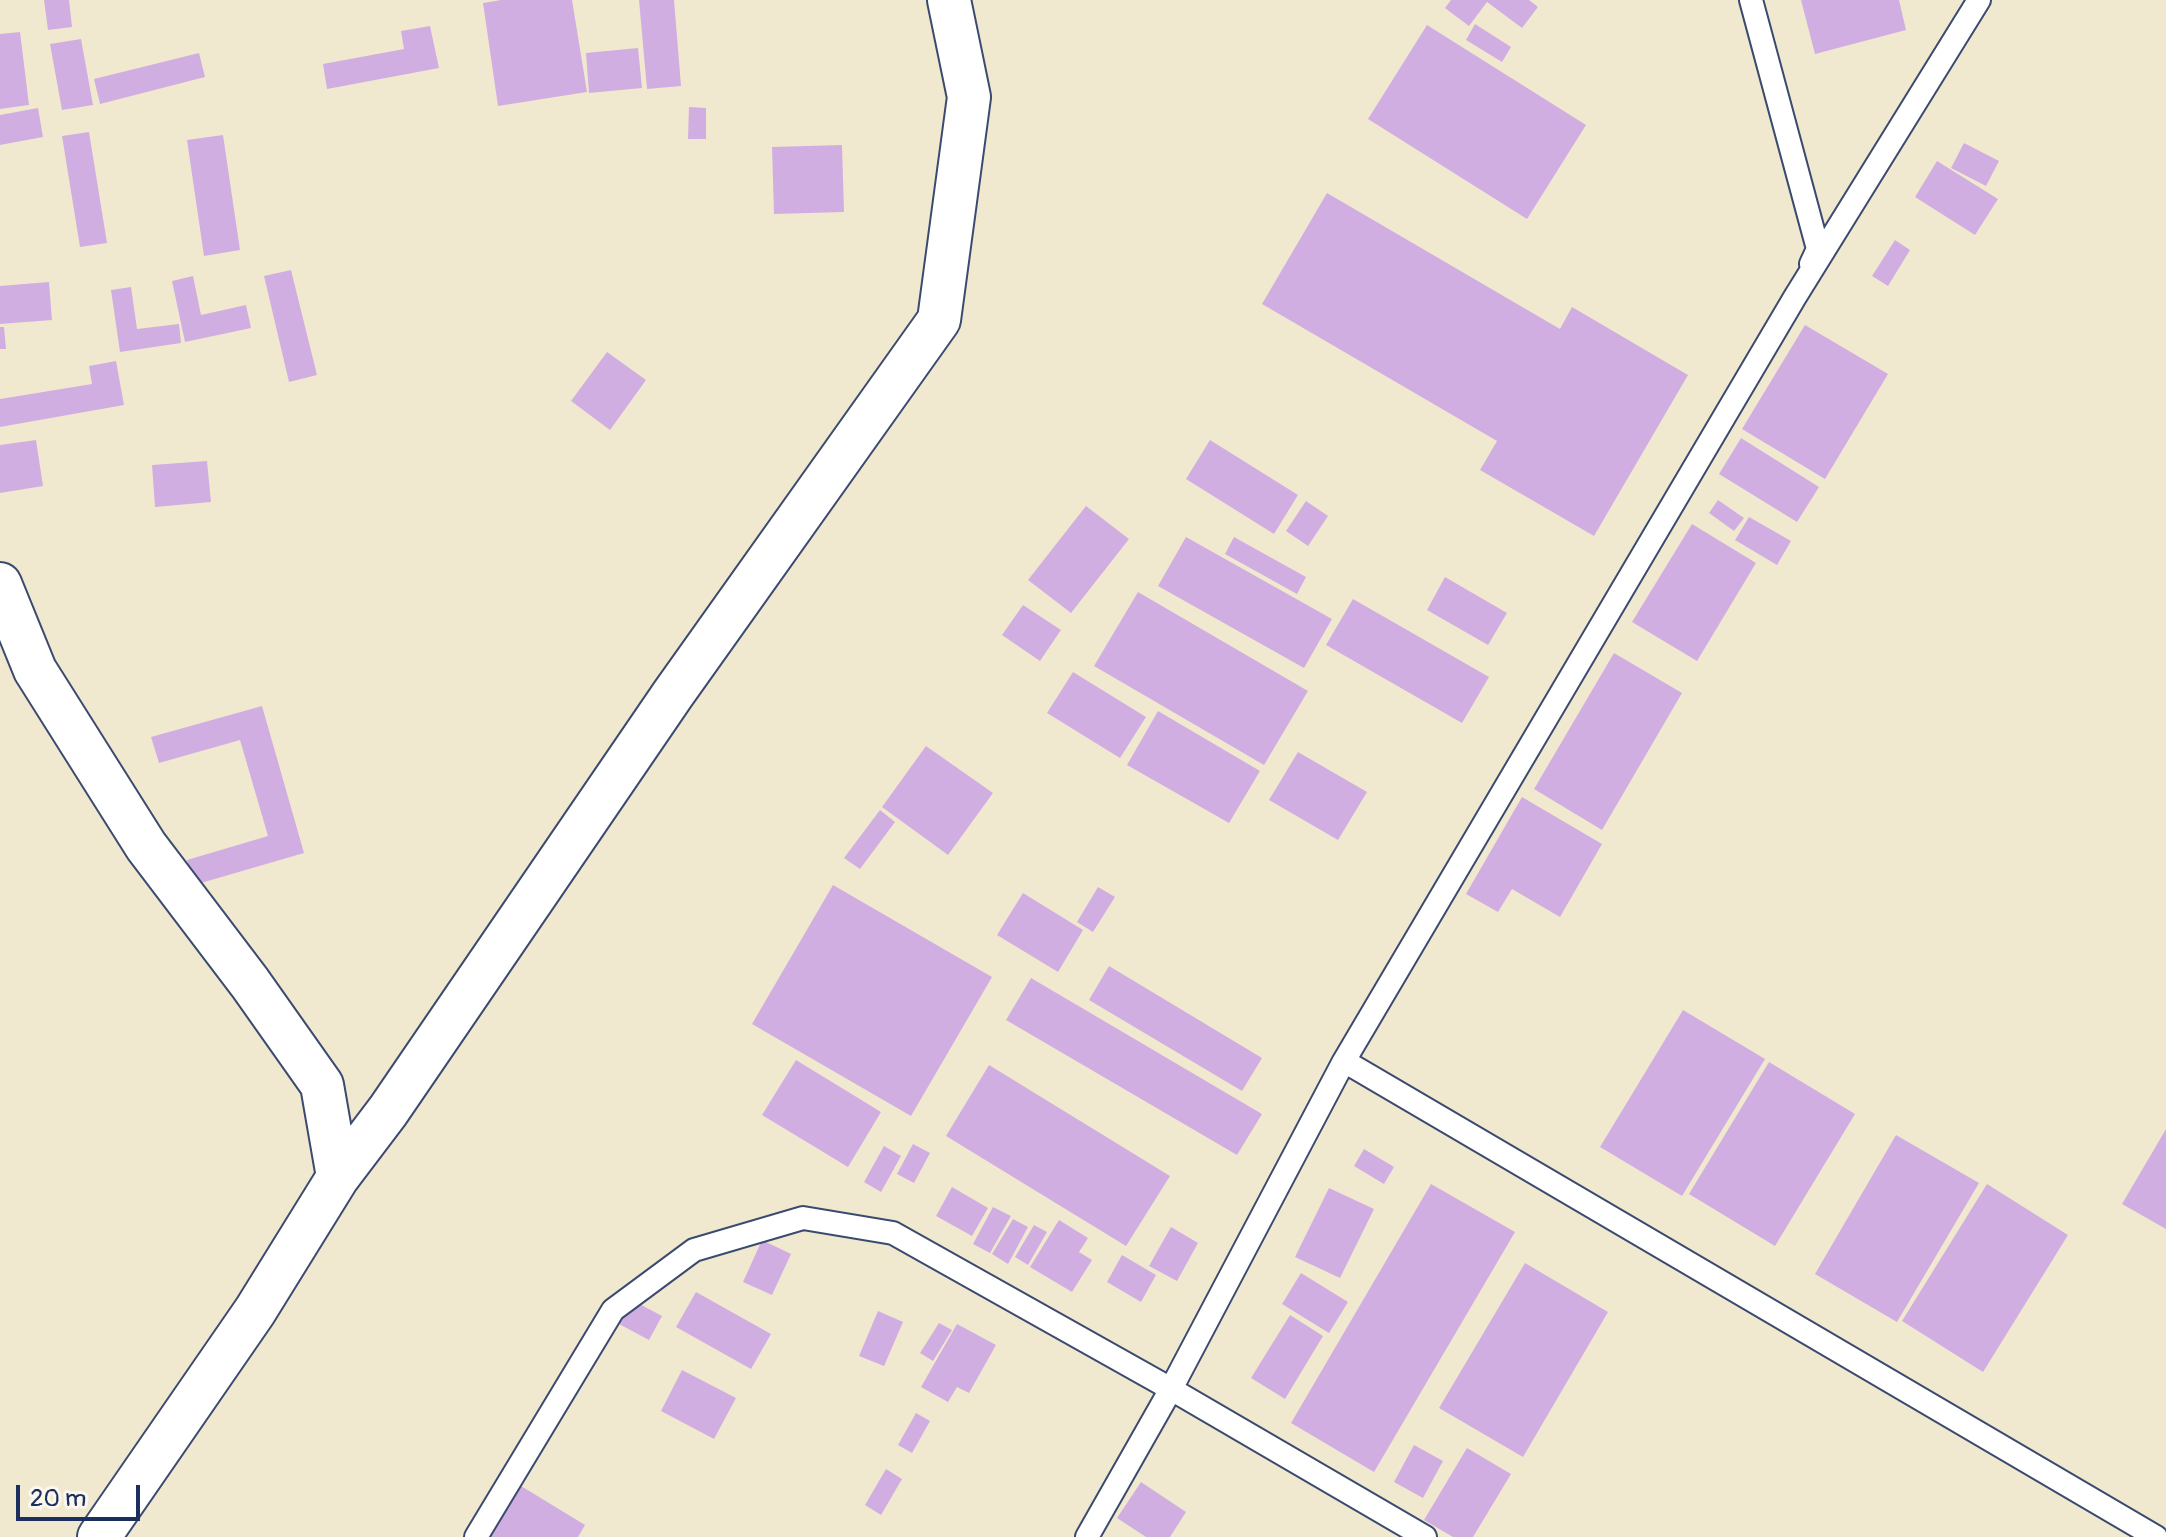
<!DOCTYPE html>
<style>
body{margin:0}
#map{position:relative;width:2166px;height:1537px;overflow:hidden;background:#f1e9cf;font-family:Pangolin,sans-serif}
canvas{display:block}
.scale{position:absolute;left:16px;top:1485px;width:124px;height:36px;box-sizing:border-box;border:4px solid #1b2f5e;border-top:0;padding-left:10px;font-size:24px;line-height:28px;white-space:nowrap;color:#1b2f5e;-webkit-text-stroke:6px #fbf7ec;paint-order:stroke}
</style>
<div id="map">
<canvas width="2166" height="1537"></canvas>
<div class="scale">20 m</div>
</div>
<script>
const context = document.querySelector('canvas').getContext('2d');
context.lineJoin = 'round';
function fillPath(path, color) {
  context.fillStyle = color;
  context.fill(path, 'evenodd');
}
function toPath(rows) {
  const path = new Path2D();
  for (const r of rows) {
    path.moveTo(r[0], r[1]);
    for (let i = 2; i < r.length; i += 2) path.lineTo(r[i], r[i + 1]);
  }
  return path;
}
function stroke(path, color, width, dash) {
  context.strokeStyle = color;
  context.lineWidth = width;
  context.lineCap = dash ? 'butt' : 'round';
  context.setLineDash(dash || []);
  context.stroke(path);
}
const building = toPath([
 [44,0,69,0,72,27,48,30],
 [501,0,572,0,587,92,498,106,483,3],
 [639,0,674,0,681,86,647,89],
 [1451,0,1529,0,1538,7,1522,28,1487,2,1469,26,1445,8],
 [1801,0,1899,0,1906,30,1815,54],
 [1475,24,1511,47,1502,62,1466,40],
 [1427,25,1586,125,1527,219,1368,119],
 [430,26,439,68,327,89,323,64,404,49,401,31],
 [20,32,29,105,0,109,0,34],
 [81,39,93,105,62,110,50,44],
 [638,48,642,88,589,93,586,53],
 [199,53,205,77,100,104,94,79],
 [689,107,706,108,706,139,688,139],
 [38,108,43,137,0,145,0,115],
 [89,132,107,243,80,247,62,136],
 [223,135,240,250,204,256,187,140],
 [1964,143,1999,161,1986,186,1951,168],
 [842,145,844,212,774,214,772,147],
 [1937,161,1998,199,1975,235,1915,197],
 [1327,193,1560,329,1572,307,1688,375,1594,536,1480,470,1497,441,1262,304],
 [1895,240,1910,250,1888,286,1872,276],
 [291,270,317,375,289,382,264,276],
 [193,276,201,315,246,305,251,328,185,342,172,281],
 [49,282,52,320,0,324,0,286],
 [131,287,137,329,179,324,181,343,120,352,111,290],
 [1805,325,1888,374,1825,479,1742,429],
 [0,327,4,327,6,349,0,349],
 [607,352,646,380,610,430,571,401],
 [116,361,124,405,0,427,0,399,92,384,89,366],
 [1741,438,1819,487,1797,522,1719,474],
 [36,440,43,486,0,493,0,445],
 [1210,440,1298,495,1274,534,1186,479],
 [207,461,211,502,155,507,152,465],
 [1718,500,1744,518,1734,531,1709,513],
 [1306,501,1328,516,1308,546,1286,531],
 [1086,506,1129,539,1071,613,1028,580],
 [1749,517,1791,541,1777,565,1735,540],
 [1692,524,1756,563,1697,661,1632,622],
 [1186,537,1332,619,1304,668,1158,586],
 [1234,537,1306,577,1297,594,1225,554],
 [1445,577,1507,613,1488,645,1427,610],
 [1138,592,1308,691,1264,765,1094,666],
 [1353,599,1489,677,1462,723,1326,645],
 [1023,605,1061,630,1040,661,1002,635],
 [1614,653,1682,693,1602,830,1534,789],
 [1073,672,1146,717,1120,758,1047,713],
 [262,706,304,853,194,885,187,860,268,836,240,740,159,763,151,737],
 [1158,711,1260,771,1229,823,1127,765],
 [926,746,993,793,948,855,882,807],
 [1298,752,1367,792,1338,840,1269,800],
 [1522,797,1602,844,1560,917,1512,889,1498,912,1466,894],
 [880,810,895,822,860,869,844,858],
 [833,885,992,977,911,1116,752,1024],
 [1098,887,1115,897,1093,932,1077,922],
 [1023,893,1083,930,1058,972,997,935],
 [1109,966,1262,1058,1242,1091,1089,1000],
 [1031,978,1262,1114,1237,1155,1006,1020],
 [1683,1010,1765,1059,1682,1196,1600,1147],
 [796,1060,881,1112,848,1167,762,1115],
 [1769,1062,1855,1114,1775,1246,1689,1194],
 [989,1065,1170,1176,1126,1246,946,1136],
 [2166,1129,2166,1229,2122,1204],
 [1896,1135,1979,1183,1897,1322,1815,1274],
 [913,1144,930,1153,914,1183,897,1174],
 [884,1146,901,1156,881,1192,864,1182],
 [1364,1149,1394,1167,1384,1184,1354,1166],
 [1431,1184,1515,1232,1374,1472,1291,1423],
 [1987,1184,2068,1235,1983,1372,1902,1321],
 [952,1187,988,1208,972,1236,936,1216],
 [1329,1188,1374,1209,1340,1278,1295,1257],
 [993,1207,1011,1216,990,1253,973,1244],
 [1013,1219,1028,1227,1008,1264,992,1254],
 [1059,1220,1088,1238,1079,1252,1092,1260,1072,1292,1030,1267],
 [1034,1225,1047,1232,1028,1265,1015,1257],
 [1171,1227,1198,1243,1177,1281,1149,1266],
 [762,1240,791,1254,772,1295,743,1282],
 [1122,1255,1156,1275,1141,1302,1107,1282],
 [1525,1263,1608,1312,1523,1457,1439,1408],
 [1301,1273,1348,1302,1329,1333,1282,1304],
 [696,1292,771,1334,751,1369,676,1327],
 [632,1300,662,1316,649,1340,619,1324],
 [878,1311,903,1322,884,1366,859,1356],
 [1290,1315,1323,1336,1285,1399,1251,1378],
 [939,1323,952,1330,933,1361,920,1353],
 [957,1324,996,1345,969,1393,957,1387,948,1402,921,1387],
 [682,1370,736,1398,714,1439,661,1411],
 [916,1413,930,1421,912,1453,898,1445],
 [1414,1445,1443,1461,1423,1498,1394,1482],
 [1467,1448,1511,1474,1473,1537,1453,1537,1424,1520],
 [886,1469,902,1479,881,1515,865,1505],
 [1141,1482,1186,1512,1170,1537,1146,1537,1117,1518],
 [521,1486,585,1525,578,1537,490,1537]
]);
const lane = toPath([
 [1751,0,1818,249,1811,264],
 [1344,1061,2156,1537],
 [476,1537,613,1310,694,1250,803,1218,893,1233,1171,1389,1425,1537],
 [1087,1537,1171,1389,1344,1061,1795,297,1979,0]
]);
const street = toPath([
 [0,584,35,670,146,846,250,983,322,1085,338,1177],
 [99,1537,255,1311,338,1177,388,1111,673,694,939,320,969,97,949,0]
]);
fillPath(building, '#d1aee2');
stroke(lane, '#3b4b6f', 26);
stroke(street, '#3b4b6f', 46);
stroke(lane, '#fff', 22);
stroke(street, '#fff', 42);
</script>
